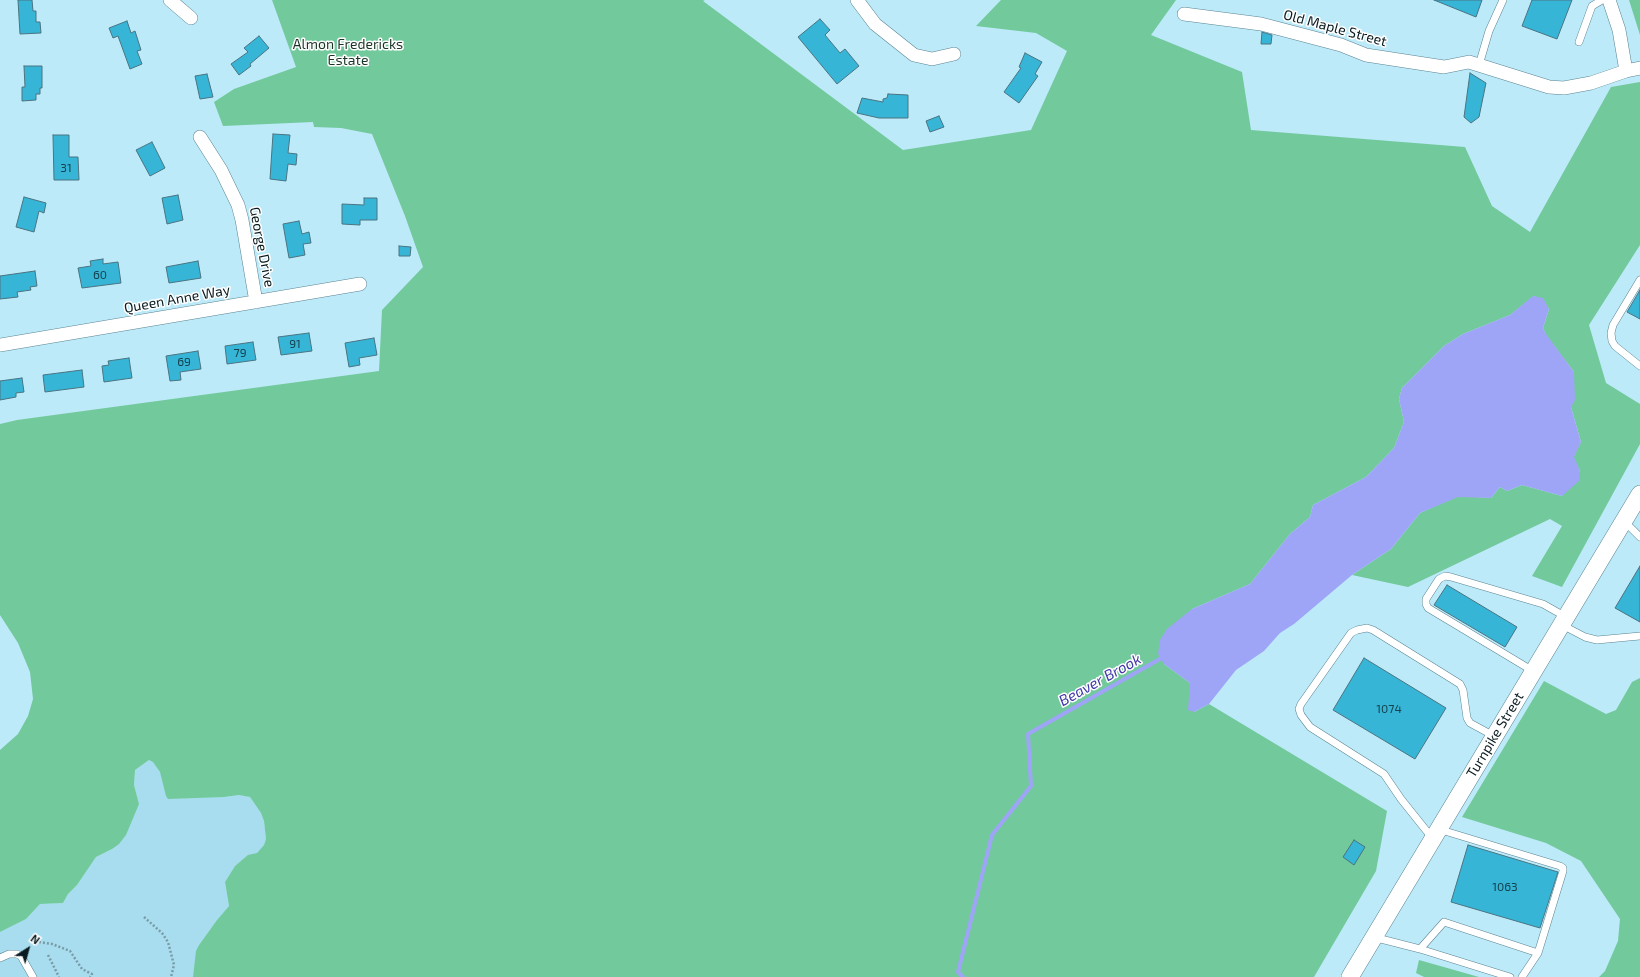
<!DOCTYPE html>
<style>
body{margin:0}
#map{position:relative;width:1640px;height:977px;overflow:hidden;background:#bdeaf9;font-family:"Exo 2",sans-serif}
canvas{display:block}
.north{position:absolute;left:8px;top:929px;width:40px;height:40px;-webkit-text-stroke:3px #fff;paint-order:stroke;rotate:37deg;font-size:11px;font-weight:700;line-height:16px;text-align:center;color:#0a1b20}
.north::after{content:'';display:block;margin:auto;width:14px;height:18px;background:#0a1b20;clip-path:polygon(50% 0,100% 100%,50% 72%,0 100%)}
</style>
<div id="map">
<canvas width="1640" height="977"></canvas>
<div class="north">N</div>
</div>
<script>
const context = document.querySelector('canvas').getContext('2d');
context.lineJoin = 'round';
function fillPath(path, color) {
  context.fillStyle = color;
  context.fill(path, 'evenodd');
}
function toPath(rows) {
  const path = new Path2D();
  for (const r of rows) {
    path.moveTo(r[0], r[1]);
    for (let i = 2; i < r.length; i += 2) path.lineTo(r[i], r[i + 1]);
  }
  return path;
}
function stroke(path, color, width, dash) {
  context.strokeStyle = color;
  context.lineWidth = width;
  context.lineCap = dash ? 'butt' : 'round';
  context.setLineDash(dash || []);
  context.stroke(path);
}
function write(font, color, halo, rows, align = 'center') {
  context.font = font + ' "Exo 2",sans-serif';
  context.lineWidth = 3;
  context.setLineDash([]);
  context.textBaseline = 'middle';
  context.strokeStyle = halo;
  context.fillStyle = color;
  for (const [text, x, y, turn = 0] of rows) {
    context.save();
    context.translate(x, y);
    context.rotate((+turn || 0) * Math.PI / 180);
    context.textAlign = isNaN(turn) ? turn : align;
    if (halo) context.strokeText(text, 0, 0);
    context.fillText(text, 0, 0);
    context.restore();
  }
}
const built = toPath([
 [149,760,153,761,160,772,224,797,239,795,250,797,261,813,264,821,266,839,264,845,257,853,248,856,235,866,225,882,229,906,217,920,199,945,193,977,0,977,0,932,26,919,40,904,63,903,68,894,77,885,96,857,112,849,139,804,134,785,135,770]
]);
const green = toPath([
 [272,0,705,0,703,1,903,150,1031,130,1067,51,1036,33,976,26,1001,0,1176,0,1151,35,1242,72,1251,130,1465,147,1492,206,1530,232,1611,87,1640,82,1640,245,1589,325,1606,383,1640,404,1640,444,1562,587,1532,576,1562,526,1550,519,1408,587,1352,575,1391,549,1420,513,1458,496,1491,498,1500,487,1507,491,1522,485,1562,496,1580,471,1573,457,1581,442,1571,407,1574,372,1546,335,1543,328,1549,309,1534,296,1510,315,1463,334,1444,346,1402,388,1399,399,1404,422,1394,448,1366,477,1313,505,1310,517,1290,534,1250,584,1192,609,1164,664,1190,683,1194,712,1209,704,1387,811,1376,871,1314,977,193,977,196,951,199,945,217,920,229,906,225,882,235,866,248,855,257,853,264,845,266,839,264,821,261,813,250,797,239,795,224,797,168,799,166,796,160,772,153,762,149,760,135,770,134,785,139,804,126,835,119,844,112,849,96,857,77,885,68,894,63,903,40,904,26,919,0,932,0,750,18,734,28,716,33,699,30,672,18,643,0,615,0,424,17,420,379,371,382,310,423,267,405,216,372,134,341,128,314,127,313,122,223,126,214,102,234,89,296,67],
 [1629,0,1640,0,1640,35],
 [1640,678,1640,977,1599,977,1605,971,1618,941,1620,919,1581,861,1546,843,1462,817,1544,681,1606,714,1616,710,1632,682],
 [1419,960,1479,977,1424,977,1416,973]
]);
const water = toPath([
 [1533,296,1543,298,1549,309,1543,328,1546,334,1574,372,1575,400,1571,407,1581,442,1574,457,1580,471,1579,481,1562,496,1522,485,1507,491,1500,487,1491,498,1458,497,1420,513,1391,549,1352,575,1294,624,1280,633,1264,651,1236,670,1209,704,1194,712,1188,710,1190,683,1164,664,1158,654,1160,640,1167,629,1192,609,1250,584,1290,534,1310,517,1313,505,1366,477,1394,448,1404,422,1399,399,1402,388,1444,346,1463,334,1510,315]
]);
const stream = toPath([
 [963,977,958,972,992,835,1031,786,1028,734,1165,656]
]);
const building = toPath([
 [18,0,32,0,33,11,36,11,36,22,40,22,41,33,20,34,18,0],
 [1434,0,1482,0,1476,17,1434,0],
 [1532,0,1572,0,1557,39,1522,26,1532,0],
 [820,19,830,30,825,35,840,53,845,49,859,66,837,84,798,37,820,19],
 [127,21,131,33,135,31,141,50,137,51,142,64,130,69,118,36,113,38,109,28,127,21],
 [1262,32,1272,35,1271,44,1261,44,1262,32],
 [259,36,269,48,250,64,251,66,239,75,231,64,248,52,244,48,259,36],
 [1025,53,1042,62,1035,74,1038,76,1019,103,1004,92,1021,68,1019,67,1025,53],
 [24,66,42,66,42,88,40,88,40,94,36,94,36,100,22,101,22,87,25,87,24,66],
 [1470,73,1486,83,1479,117,1471,123,1464,117,1470,73],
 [207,74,213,97,200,99,195,76,207,74],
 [888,94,908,95,908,118,879,118,857,113,862,98,883,102,883,99,887,98,888,94],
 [939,116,944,127,930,132,926,121,939,116],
 [273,134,290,135,288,153,297,154,296,165,288,164,286,181,270,179,273,134],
 [53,135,69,135,69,157,78,157,79,180,54,180,53,135],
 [152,142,165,168,150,176,136,150,152,142],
 [178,195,183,220,167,224,162,198,178,195],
 [24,197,46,203,44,213,39,211,34,232,16,227,24,197],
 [364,198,377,198,377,220,360,220,360,225,342,224,342,204,364,205,364,198],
 [299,221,302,234,309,232,311,243,303,244,305,255,289,258,283,224,299,221],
 [399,246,411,247,410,256,399,256,399,246],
 [103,259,103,264,118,262,121,283,82,288,78,268,91,266,90,261,103,259],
 [198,261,201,278,169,283,166,267,198,261],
 [35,271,37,286,30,287,31,290,17,292,18,297,0,299,0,276,35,271],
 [1640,290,1640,319,1627,312,1640,290],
 [309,333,312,351,281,355,278,337,309,333],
 [374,338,377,355,359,358,360,365,349,367,345,343,374,338],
 [253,342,256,360,227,364,225,346,253,342],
 [198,351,201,369,180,372,181,380,170,381,166,356,198,351],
 [129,358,132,378,104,382,102,366,109,365,108,361,129,358],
 [82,370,84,387,45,392,43,375,82,370],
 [22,378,24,392,16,393,16,397,0,400,0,381,22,378],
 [1640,566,1640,622,1615,608,1640,566],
 [1447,585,1517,627,1505,647,1434,605,1447,585],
 [1364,658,1446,708,1415,759,1333,710,1364,658],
 [1354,840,1365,847,1354,865,1343,857,1354,840],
 [1468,845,1558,872,1540,928,1451,902,1468,845]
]);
const path = toPath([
 [144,917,162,933,168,942,174,965,171,977],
 [39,942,52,944,70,951,82,969,92,974,90,977],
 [48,955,59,977]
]);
const service = toPath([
 [1579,42,1592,6,1602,0],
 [1479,65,1489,31,1503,0],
 [1640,280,1613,325,1611,333,1612,341,1615,346,1640,366],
 [1624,521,1640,537],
 [1562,625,1585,637,1597,640,1640,636],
 [1533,671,1428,608,1426,604,1426,599,1439,579,1445,576,1451,577,1543,604,1566,617],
 [1438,829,1560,866,1563,868,1563,871,1538,953],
 [1433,839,1401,799,1384,774,1310,727,1301,715,1299,709,1301,704,1351,633,1357,630,1367,628,1373,630,1460,684,1463,690,1467,718,1470,723,1494,736],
 [1373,937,1420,949,1510,977],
 [1420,949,1444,922,1538,953,1522,977],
 [0,958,9,954,17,954,21,956,33,977]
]);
const minor = toPath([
 [170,0,191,18],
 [857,0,875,24,914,55,932,59,954,54],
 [1609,0,1619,30,1626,71],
 [1184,14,1261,24,1341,45,1366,55,1444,67,1469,62,1549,87,1564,88,1591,83,1626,71,1640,68],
 [200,137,221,170,238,205,242,220,256,302],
 [0,345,360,284]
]);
const tertiary = toPath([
 [1350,977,1640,494]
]);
const numberNames = [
 ["31",66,168],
 ["60",100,275],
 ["91",295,344],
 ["79",240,353],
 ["69",184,362],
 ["1074",1389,709],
 ["1063",1505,887]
];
const streetNames = [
 ["Old Maple Street",1335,28,15],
 ["George Drive",262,247,79],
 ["Queen Anne Way",177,299,-10],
 ["Turnpike Street",1495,735,-59]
];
const parkNames = [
 ["Almon Fredericks",348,44],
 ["Estate",348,60]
];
const waterNames = [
 ["Beaver Brook",1100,680,-29]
];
fillPath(built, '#a8ddef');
fillPath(green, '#72c99c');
fillPath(water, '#9fa5f6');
stroke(stream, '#9fa5f6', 4);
fillPath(building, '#37b5d7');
stroke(building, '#4a7481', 1);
stroke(service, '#5a8492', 8);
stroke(minor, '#5a8492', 14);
stroke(tertiary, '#5a8492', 18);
stroke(path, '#789ba6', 2.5, [2, 2]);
stroke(service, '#fff', 7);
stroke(minor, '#fff', 13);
stroke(tertiary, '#fff', 17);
write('12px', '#15424e', null, numberNames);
write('14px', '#0a1b20', '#fff', streetNames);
write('14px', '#1d3327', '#fff', parkNames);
write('italic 15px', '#4136a8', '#fff', waterNames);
</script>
